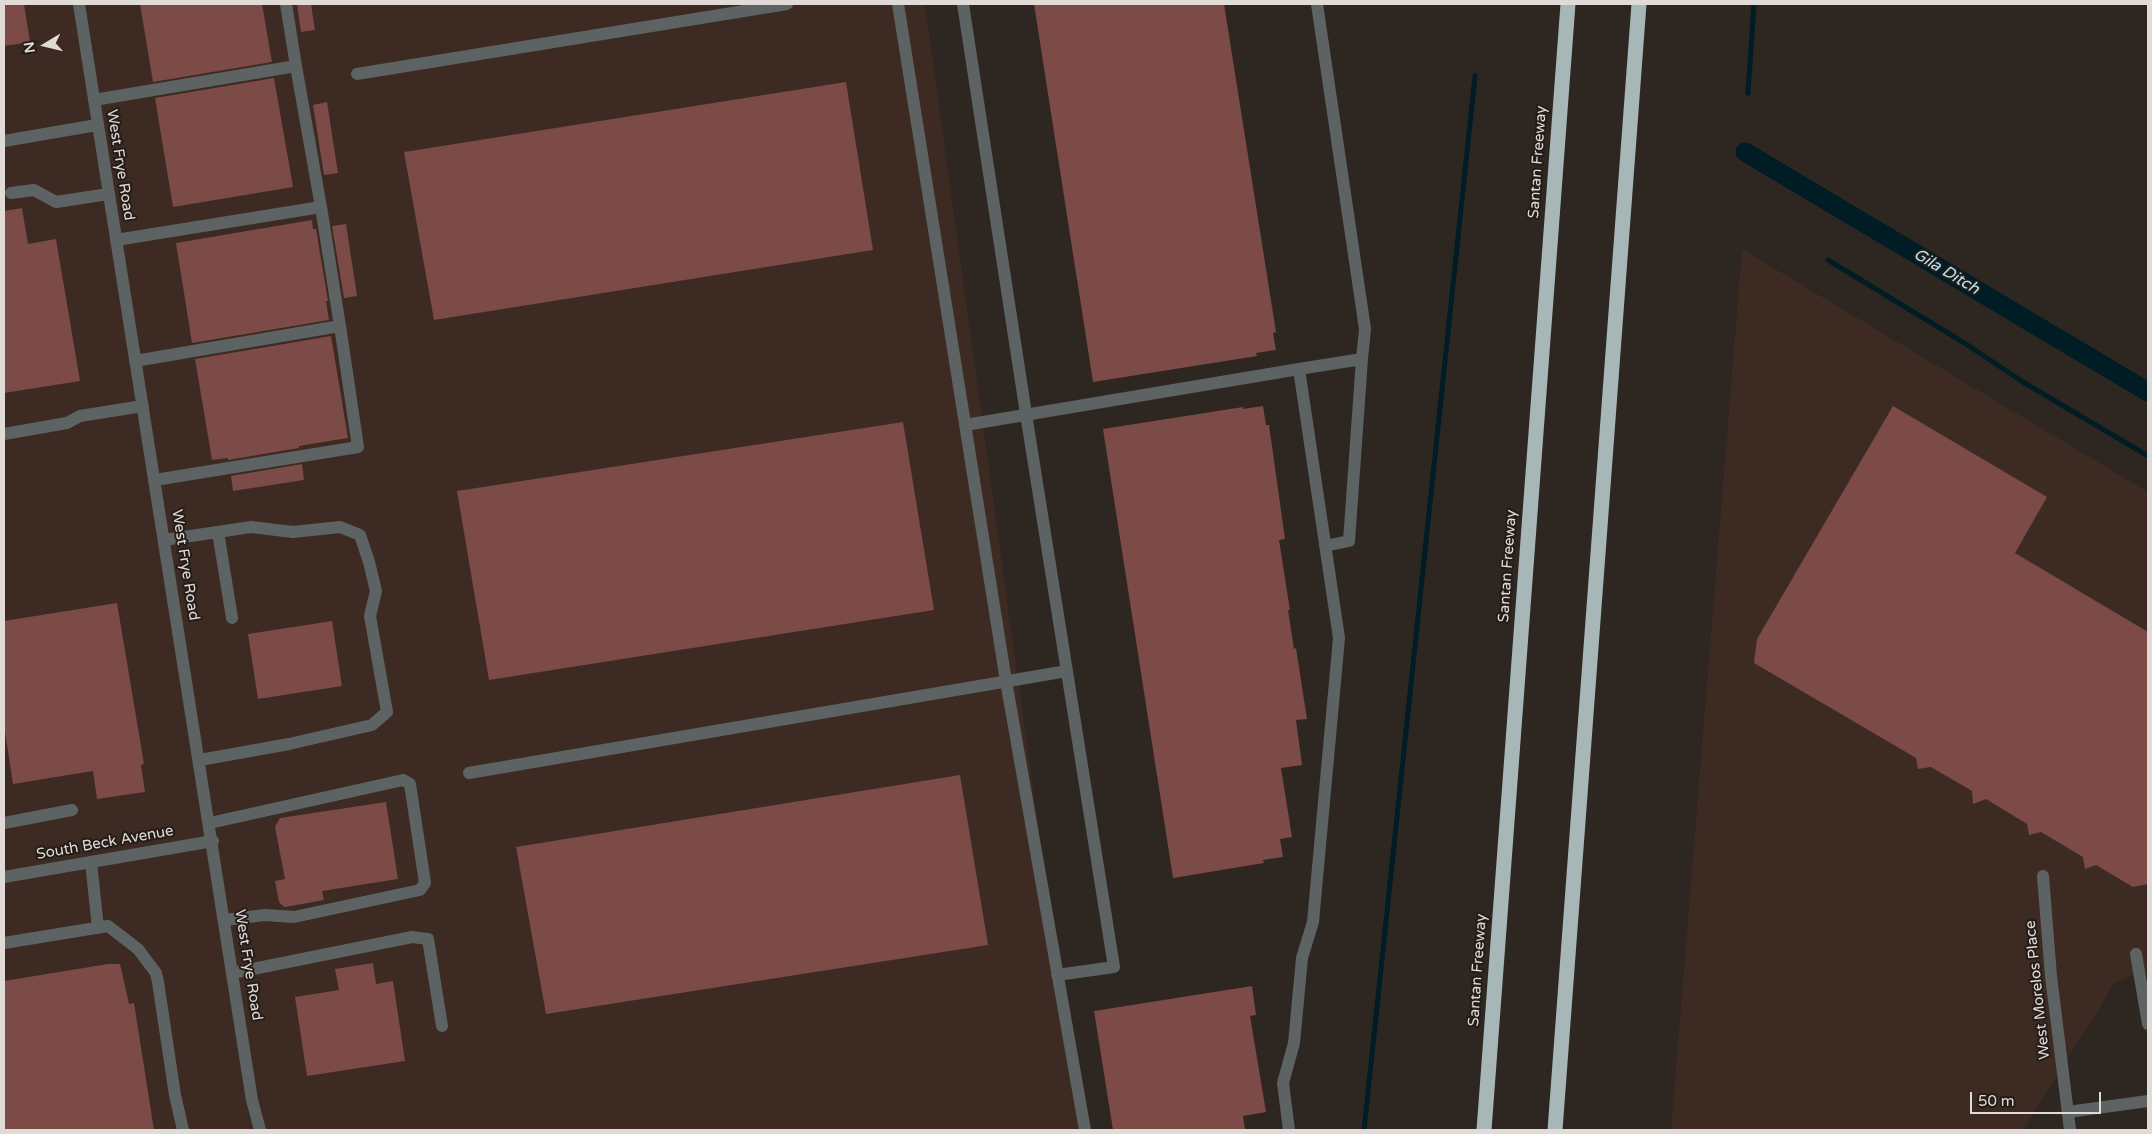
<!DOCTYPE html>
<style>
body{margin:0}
#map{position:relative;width:2152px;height:1134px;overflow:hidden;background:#2e2620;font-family:"Varela Round",sans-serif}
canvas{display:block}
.frame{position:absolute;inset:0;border:5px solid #e0dbd7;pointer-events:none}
.north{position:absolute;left:20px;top:20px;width:50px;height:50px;-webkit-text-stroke:4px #241c17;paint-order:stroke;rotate:261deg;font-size:14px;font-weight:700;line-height:20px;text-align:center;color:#e0dbd7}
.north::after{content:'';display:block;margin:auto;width:18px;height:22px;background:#e0dbd7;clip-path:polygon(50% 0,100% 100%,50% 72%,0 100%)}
.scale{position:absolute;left:1970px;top:1092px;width:131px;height:22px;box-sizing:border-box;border:2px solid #e0dbd7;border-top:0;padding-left:6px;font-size:15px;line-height:18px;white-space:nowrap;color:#e0dbd7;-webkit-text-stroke:4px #241c17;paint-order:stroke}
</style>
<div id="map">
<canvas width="2152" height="1134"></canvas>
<div class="frame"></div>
<div class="north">N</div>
<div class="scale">50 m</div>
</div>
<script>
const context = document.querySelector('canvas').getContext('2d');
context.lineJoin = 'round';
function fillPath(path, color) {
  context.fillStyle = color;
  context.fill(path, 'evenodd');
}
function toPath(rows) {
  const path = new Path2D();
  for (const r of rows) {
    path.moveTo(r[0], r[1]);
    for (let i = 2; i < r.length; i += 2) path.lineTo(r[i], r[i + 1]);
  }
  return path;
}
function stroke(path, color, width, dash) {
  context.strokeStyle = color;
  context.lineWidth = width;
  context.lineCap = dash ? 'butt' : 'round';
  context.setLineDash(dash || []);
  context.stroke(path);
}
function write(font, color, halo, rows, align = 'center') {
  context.font = font + ' "Varela Round",sans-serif';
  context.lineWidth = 4;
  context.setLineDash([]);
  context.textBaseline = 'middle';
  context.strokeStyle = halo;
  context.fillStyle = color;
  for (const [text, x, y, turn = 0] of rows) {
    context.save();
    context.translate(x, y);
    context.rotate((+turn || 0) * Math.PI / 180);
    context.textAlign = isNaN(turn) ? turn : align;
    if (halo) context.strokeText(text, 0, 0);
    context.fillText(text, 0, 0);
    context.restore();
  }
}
const industrial = toPath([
 [4,4,925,4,1080,1130,4,1130],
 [1742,249,2148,492,2148,969,2115,983,2024,1129,1671,1130]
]);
const stream = toPath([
 [1748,93,1754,4],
 [1828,260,1966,344,2023,382,2148,456],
 [1364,1130,1475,76]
]);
const canal = toPath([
 [1745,152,2148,392]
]);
const building = toPath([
 [4,4,24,4,30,42,4,46],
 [140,4,262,4,272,62,153,82],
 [297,4,311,4,315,30,301,32],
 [1034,4,1224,4,1276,332,1273,333,1276,350,1256,353,1257,356,1093,382],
 [274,78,293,187,173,207,155,98],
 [846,82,873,250,434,320,404,152],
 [327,102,338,173,324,175,313,105],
 [22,208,28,244,56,239,80,381,4,393,4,211],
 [312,220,313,229,316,229,328,301,326,301,329,320,192,343,176,243],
 [346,224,357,296,344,298,332,226],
 [331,336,348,438,299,446,299,448,228,460,228,458,212,460,195,359],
 [1263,406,1266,425,1269,425,1285,539,1279,540,1290,610,1288,610,1294,649,1296,648,1307,719,1296,720,1302,765,1281,768,1292,837,1280,839,1283,857,1263,860,1264,863,1173,878,1103,429,1243,407,1243,409],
 [1893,406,2047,497,2015,553,2148,632,2148,884,2133,887,2096,865,2085,869,2083,857,2041,832,2029,835,2027,824,1986,799,1973,804,1972,791,1931,767,1918,769,1916,758,1754,663,1757,639],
 [903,422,934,610,489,680,457,491],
 [302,464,304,480,233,491,231,476],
 [117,603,144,764,141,765,145,792,97,799,93,771,13,784,4,726,4,621],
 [332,621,342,686,258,699,248,634],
 [960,775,988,945,546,1014,516,847],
 [386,802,398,879,322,891,324,900,285,907,282,905,279,902,275,881,285,879,275,827,280,818],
 [373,963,376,984,393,981,405,1061,307,1076,295,997,339,990,335,969],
 [108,964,120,964,129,1004,134,1003,154,1130,4,1130,4,981],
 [1252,986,1256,1015,1250,1016,1266,1112,1243,1116,1245,1130,1113,1130,1094,1011]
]);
const minor = toPath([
 [79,4,252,1100,260,1130],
 [286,4,296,66],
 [898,4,1006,681,1085,1130],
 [963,4,1026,414,1114,967,1057,975],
 [1317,4,1365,329,1362,359],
 [357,74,787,4],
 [94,100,296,66,321,207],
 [4,141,97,125],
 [11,193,34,190,56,202,108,194],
 [116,240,321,207,340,326],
 [135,361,340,326,358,447,155,480],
 [1299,369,1362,359,1349,541,1325,546],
 [965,425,1299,369,1339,638,1313,922,1302,958,1294,1043,1283,1083,1289,1130],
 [4,434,67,423,80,416,143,406],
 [218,532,232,618],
 [164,540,251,527,293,532,340,527,360,535,369,562,376,591,370,616,387,712,372,725,289,744,200,760],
 [469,773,1067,671],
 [4,823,72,810],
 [210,823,403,780,410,784,425,883,420,890,294,917,265,915,225,920],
 [91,862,98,928],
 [2043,876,2051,976,2070,1130],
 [4,877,213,841],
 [4,943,108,926,138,949,156,973,158,982,175,1095,183,1130],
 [2136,954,2148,1024],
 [233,973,412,937,428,939,442,1026],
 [2068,1112,2148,1101]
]);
const highway = toPath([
 [1484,1130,1568,4],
 [1555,1130,1639,4]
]);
const streetNames = [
 ["Santan Freeway",1538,162,-86],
 ["West Frye Road",120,165,81],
 ["West Frye Road",185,565,81],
 ["Santan Freeway",1508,566,-86],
 ["South Beck Avenue",105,843,-10],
 ["West Frye Road",248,965,81],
 ["Santan Freeway",1478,970,-86],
 ["West Morelos Place",2038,990,-96]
];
const waterNames = [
 ["Gila Ditch",1946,272,31]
];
fillPath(industrial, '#3c2a23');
stroke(stream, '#001d25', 5);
stroke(canal, '#001d25', 19);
fillPath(building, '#7c4a47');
stroke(minor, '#5d6363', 12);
stroke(highway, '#a7b6b7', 15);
write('15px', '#e0dbd7', '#241c17', streetNames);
write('italic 16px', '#b3eaf9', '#241c17', waterNames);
</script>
